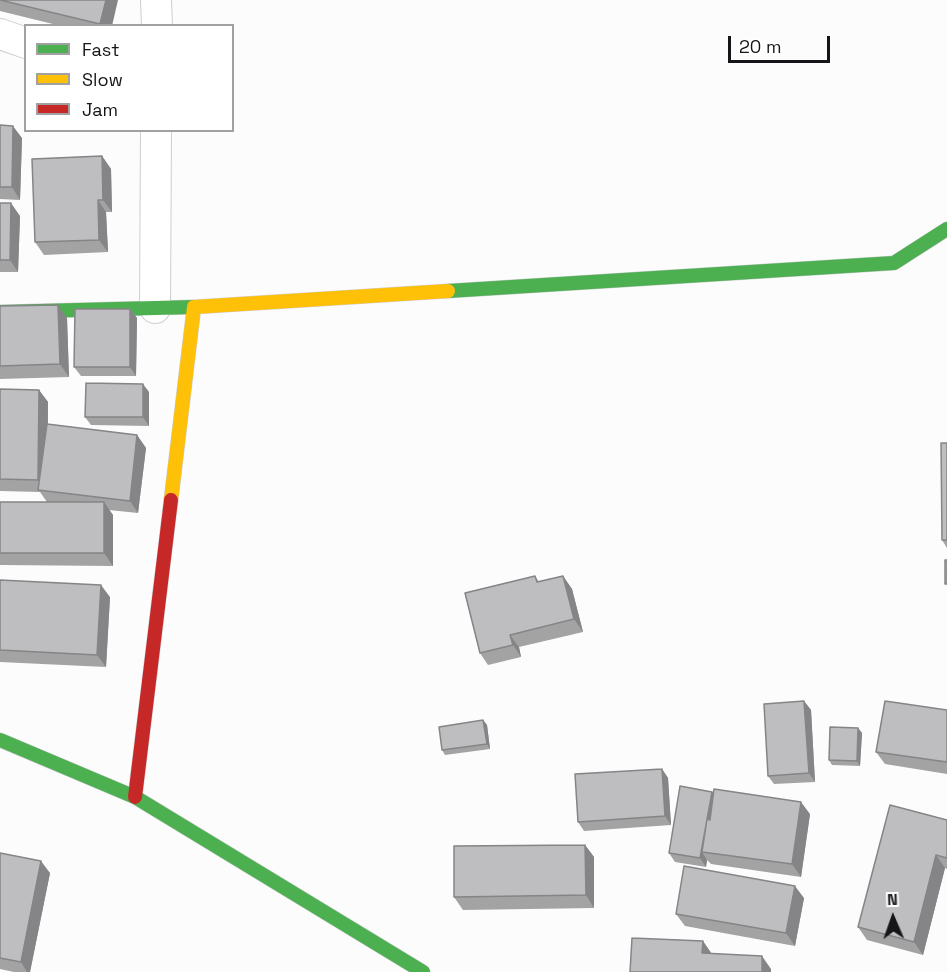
<!DOCTYPE html>
<style>
body{margin:0}
#map{position:relative;width:947px;height:972px;overflow:hidden;background:#fcfcfd;font-family:"Space Grotesk",sans-serif}
canvas{display:block}
.legend{position:absolute;left:24px;top:24px;width:210px;height:108px;box-sizing:border-box;background:#fff;border:2px solid #a1a1a3;margin:0;padding:8px 10px;list-style:none;font-size:18px;color:#151418}
.legend li{display:flex;align-items:center;gap:12px;height:30px}
.legend b{width:30px;border:2px solid #a1a1a3}
.north{position:absolute;left:863px;top:888px;width:60px;height:60px;-webkit-text-stroke:4px #fff;paint-order:stroke;rotate:358deg;font-size:16px;font-weight:700;line-height:24px;text-align:center;color:#151418}
.north::after{content:'';display:block;margin:auto;width:21px;height:27px;background:#151418;clip-path:polygon(50% 0,100% 100%,50% 72%,0 100%)}
.scale{position:absolute;left:728px;top:36px;width:102px;height:27px;box-sizing:border-box;border:3px solid #151418;border-top:0;padding-left:8px;font-size:18px;line-height:21px;white-space:nowrap;color:#151418;-webkit-text-stroke:4px #fff;paint-order:stroke}
</style>
<div id="map">
<canvas width="947" height="972"></canvas>
<ul class="legend">
<li><b style="height:8px;background:#4caf50"></b>Fast</li>
<li><b style="height:8px;background:#ffc107"></b>Slow</li>
<li><b style="height:8px;background:#c62828"></b>Jam</li>
</ul>
<div class="north">N</div>
<div class="scale">20 m</div>
</div>
<script>
const context = document.querySelector('canvas').getContext('2d');
context.lineJoin = 'round';
function toPath(rows) {
  const path = new Path2D();
  for (const r of rows) {
    path.moveTo(r[0], r[1]);
    for (let i = 2; i < r.length; i += 2) path.lineTo(r[i], r[i + 1]);
  }
  return path;
}
function stroke(path, color, width, dash) {
  context.strokeStyle = color;
  context.lineWidth = width;
  context.lineCap = dash ? 'butt' : 'round';
  context.setLineDash(dash || []);
  context.stroke(path);
}
function fillPath(path, color) {
  context.fillStyle = color;
  context.fill(path, 'evenodd');
}
const street = toPath([
 [156,0,157,26],
 [0,34,26,43],
 [155,308,156,130]
]);
const fast = toPath([
 [448,291,894,263,947,229],
 [0,312,194,307],
 [0,740,135,797,423,972]
]);
const slow = toPath([
 [171,500,194,307,448,291]
]);
const jam = toPath([
 [135,797,171,500]
]);
const wall = toPath([
 [0,0,112,26,61,26,0,11],
 [0,125,22,138,20,200,0,199],
 [102,156,111,169,112,212,106,212,108,252,44,255,35,242],
 [0,203,20,216,18,272,0,272],
 [0,306,67,318,69,377,0,379],
 [130,309,137,318,136,376,81,376,74,367],
 [0,389,39,390,48,402,48,424,137,435,146,448,138,513,109,510,113,515,113,566,0,565,0,502,47,502,40,492,0,491],
 [149,392,149,426,91,425,85,417],
 [942,540,947,540,947,548],
 [535,576,539,582,563,576,572,589,583,632,519,647,521,657,488,665,480,653],
 [0,580,110,597,106,667,0,662],
 [804,701,811,710,815,782,774,784,768,776],
 [947,710,947,774,885,764,876,752],
 [483,720,487,725,490,749,445,755,442,750],
 [858,728,862,733,860,766,832,765,829,760],
 [662,769,668,778,671,825,584,831,578,822],
 [714,794,810,814,801,877,711,864,707,860,706,867,675,862,669,853],
 [947,820,947,869,945,868,923,955,867,940,858,927],
 [585,845,594,857,594,908,463,910,454,897],
 [0,853,50,873,30,972,14,972,0,969],
 [804,898,795,946,685,926,676,914]
]);
const shadedWall = toPath([
 [106,0,118,0,112,26,101,26,100,24],
 [13,126,22,138,20,200,12,187],
 [102,156,111,169,112,212,103,200],
 [98,200,106,212,108,252,99,240],
 [11,203,20,216,18,272,10,260],
 [58,305,67,318,69,377,60,364],
 [130,309,137,318,136,376,130,367],
 [143,384,149,392,149,426,143,417],
 [39,390,48,402,47,491,46,491,38,480],
 [137,435,146,448,138,513,130,501],
 [104,502,113,515,113,566,104,553],
 [563,576,572,589,583,632,574,619],
 [101,585,110,597,106,667,97,655],
 [510,635,519,647,521,657,513,645],
 [804,701,811,710,815,782,809,773],
 [483,720,487,725,490,749,487,744],
 [858,728,862,733,860,766,857,761],
 [662,769,668,778,671,825,665,816],
 [712,792,718,800,702,852,707,860,706,867,700,858],
 [801,802,810,814,801,877,792,864],
 [585,845,594,857,594,908,586,895],
 [936,855,945,868,923,955,914,942],
 [41,861,50,873,30,972,27,972,21,962],
 [795,886,804,898,795,946,786,933],
 [703,941,712,954,702,953],
 [762,956,771,969,771,972,762,972]
]);
const building = toPath([
 [0,0,106,0,100,24,0,0],
 [0,125,13,126,12,187,0,187,0,125],
 [102,156,103,200,98,200,99,240,35,242,32,159,102,156],
 [0,203,11,203,10,260,0,260,0,203],
 [58,305,60,364,0,366,0,306,58,305],
 [75,309,130,309,130,367,74,367,75,309],
 [86,383,143,384,143,417,85,417,86,383],
 [0,389,39,390,38,480,0,479,0,389],
 [47,424,137,435,130,501,38,490,47,424],
 [941,443,947,443,947,540,942,540,941,443],
 [0,502,104,502,104,553,0,553,0,502],
 [945,560,947,560,947,584,945,584,945,560],
 [535,576,537,582,563,576,574,619,510,635,513,645,480,653,465,593,535,576],
 [0,580,101,585,97,655,0,650,0,580],
 [804,701,809,773,768,776,764,704,804,701],
 [885,701,947,710,947,762,876,752,885,701],
 [483,720,487,744,442,750,439,727,483,720],
 [830,727,858,728,857,761,829,760,830,727],
 [662,769,665,816,578,822,575,774,662,769],
 [680,786,712,792,700,858,669,853,680,786],
 [714,789,801,802,792,864,702,852,707,819,710,820,714,789],
 [890,805,947,820,947,858,936,855,914,942,858,927,890,805],
 [585,845,586,895,454,897,454,846,585,845],
 [0,853,41,861,21,962,0,958,0,853],
 [684,866,795,886,786,933,676,914,684,866],
 [632,938,703,941,702,953,762,956,762,972,630,972,632,938]
]);
stroke(street, '#ceced1', 32);
stroke(fast, '#ceced1', 15);
stroke(slow, '#ceced1', 15);
stroke(jam, '#ceced1', 15);
stroke(street, '#fff', 30);
stroke(fast, '#4caf50', 14);
stroke(slow, '#ffc107', 14);
stroke(jam, '#c62828', 14);
fillPath(wall, '#a3a3a4');
fillPath(shadedWall, '#858486');
fillPath(building, '#bebdbf');
stroke(building, '#858486', 1.5);
</script>
